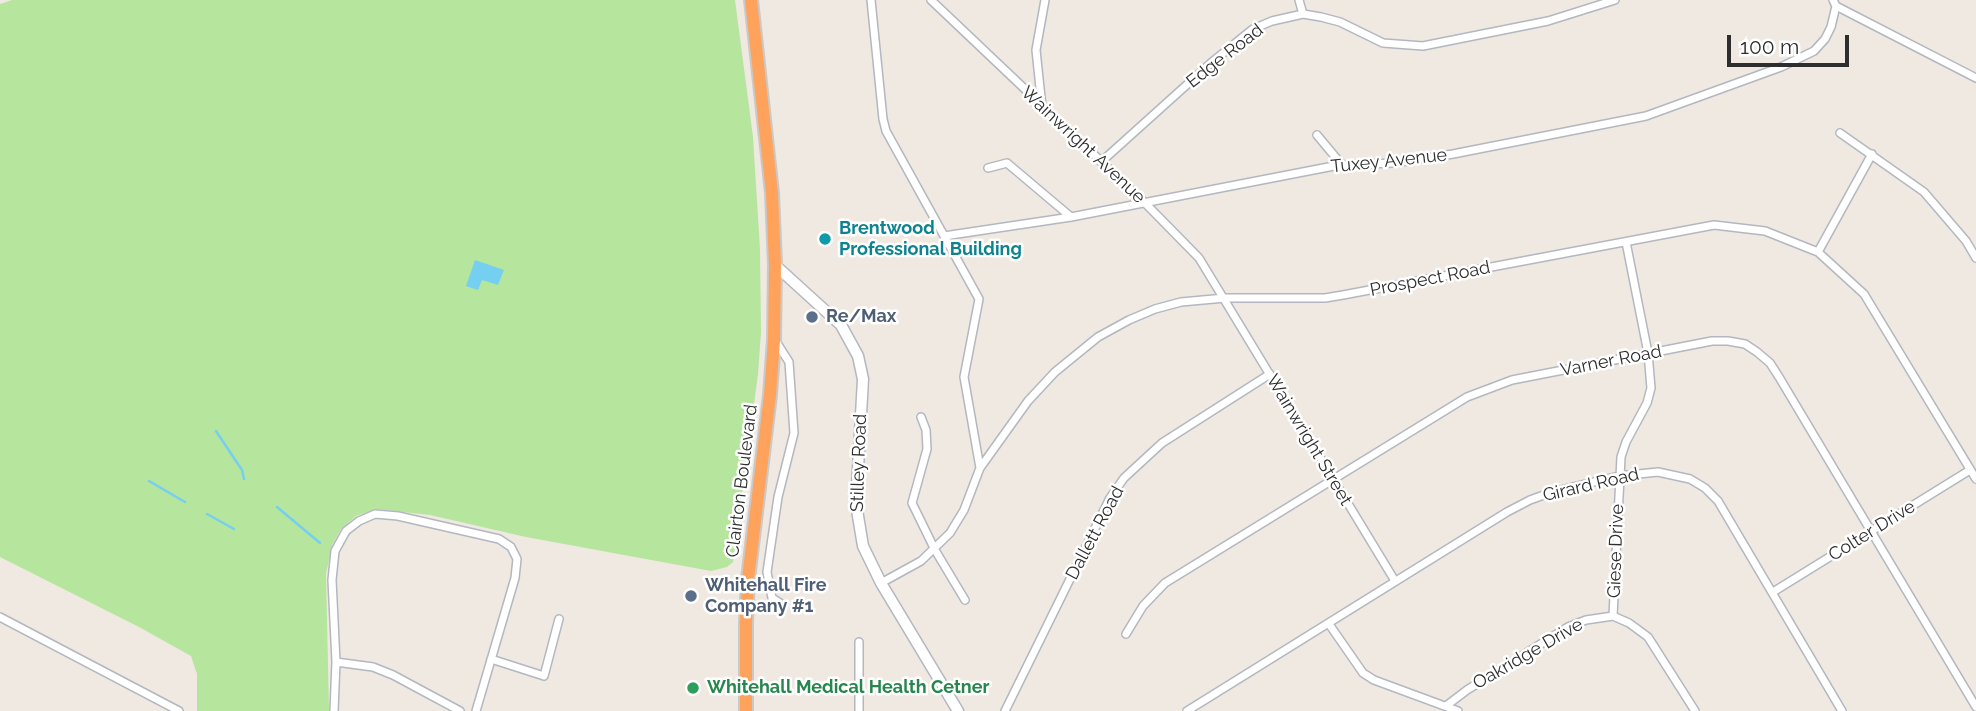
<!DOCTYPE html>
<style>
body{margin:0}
#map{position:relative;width:1976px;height:711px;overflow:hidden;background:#efe9e1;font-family:Raleway,sans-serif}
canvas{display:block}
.scale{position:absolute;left:1727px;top:35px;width:122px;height:32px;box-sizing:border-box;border:4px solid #2e2e2e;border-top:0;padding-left:9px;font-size:21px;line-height:24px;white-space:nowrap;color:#2e2e2e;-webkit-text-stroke:5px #fff;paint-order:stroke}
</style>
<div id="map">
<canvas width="1976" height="711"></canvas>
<div class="scale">100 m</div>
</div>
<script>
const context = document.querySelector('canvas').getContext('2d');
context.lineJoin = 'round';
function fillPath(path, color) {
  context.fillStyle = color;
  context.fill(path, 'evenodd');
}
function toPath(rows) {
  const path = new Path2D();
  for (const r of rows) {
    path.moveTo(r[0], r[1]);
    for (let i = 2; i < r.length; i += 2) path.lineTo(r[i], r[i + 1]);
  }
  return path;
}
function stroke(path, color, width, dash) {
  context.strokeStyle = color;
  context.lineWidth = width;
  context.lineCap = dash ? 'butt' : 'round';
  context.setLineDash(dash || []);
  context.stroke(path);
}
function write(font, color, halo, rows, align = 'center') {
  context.font = font + ' Raleway,sans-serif';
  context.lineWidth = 5;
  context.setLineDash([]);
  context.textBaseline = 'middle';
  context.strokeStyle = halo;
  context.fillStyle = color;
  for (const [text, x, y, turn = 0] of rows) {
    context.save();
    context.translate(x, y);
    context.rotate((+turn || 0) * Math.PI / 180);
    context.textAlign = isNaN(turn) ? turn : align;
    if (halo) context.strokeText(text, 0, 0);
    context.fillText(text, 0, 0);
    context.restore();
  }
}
const green = toPath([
 [12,0,735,0,753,137,760,249,761,332,758,374,733,562,727,567,711,571,526,537,430,515,376,509,356,516,341,529,332,545,326,574,329,711,197,711,197,674,191,656,139,627,0,557,0,4]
]);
const water = toPath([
 [475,260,504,270,498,285,482,280,478,290,466,286]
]);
const stream = toPath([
 [216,431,242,470,244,479],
 [149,481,185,502],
 [277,507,320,543],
 [207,514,234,529]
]);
const street = toPath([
 [871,0,883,119,886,131,979,299,964,377,980,468],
 [931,0,1145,203,1199,258,1395,581],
 [1299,0,1303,14],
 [1833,0,1836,6,1976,78],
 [1042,107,1036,50,1045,0],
 [1840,133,1924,192,1966,241,1976,258],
 [1317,135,1342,165],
 [1101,162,1211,63,1253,29,1272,21,1303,14,1321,17,1340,22,1383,43,1423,46,1548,21,1615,0],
 [988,168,1007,163,1071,217],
 [944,236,1071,217,1339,165,1394,163,1453,154,1646,116,1781,67,1814,51,1825,39,1831,27,1836,6],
 [1818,252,1872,154],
 [775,340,789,362,794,433,778,497,767,572,772,598,780,603],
 [921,417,926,430,927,449,912,503,935,550,965,600],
 [881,583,921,561,950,533,964,510,980,468,1028,401,1055,372,1098,337,1129,320,1155,309,1181,302,1225,298,1325,298,1343,295,1714,225,1765,231,1818,252,1864,294,1976,479],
 [1773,592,1970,470],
 [1613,616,1621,457,1626,442,1647,403,1651,388,1648,353,1626,242],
 [0,617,179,711],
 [1329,624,1363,673,1374,680,1458,711],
 [1126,634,1143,606,1165,583,1467,397,1512,380,1712,341,1728,341,1745,344,1757,352,1770,363,1779,377,1976,707],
 [859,642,859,711],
 [491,659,544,676,559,619],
 [336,662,373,667,393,675,460,711],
 [1446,706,1467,690,1568,627,1586,620,1613,616,1629,623,1648,637,1695,711],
 [334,711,336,662,332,580,335,551,346,531,359,521,375,514,398,516,499,539,511,547,517,559,515,578,476,711],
 [1005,711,1110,498,1124,478,1162,443,1270,374],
 [1187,711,1507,512,1530,500,1552,492,1619,476,1658,472,1690,479,1705,488,1718,501,1842,711]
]);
const secondary = toPath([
 [775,265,841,325,858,356,863,379,856,504,863,546,881,583,958,711]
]);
const highway = toPath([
 [746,711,746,623,748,579,770,395,774,340,775,265,772,193,751,0]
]);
const markers = [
 [825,239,7,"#0f9aa8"],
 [812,317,7,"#5c6f8a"],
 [691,596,7,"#5c6f8a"],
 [693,688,7,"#2e9e5b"]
];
const streetNames = [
 ["Edge Road",1225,56,-38],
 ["Wainwright Avenue",1083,145,43],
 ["Tuxey Avenue",1389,161,-6],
 ["Prospect Road",1430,279,-11],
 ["Varner Road",1611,361,-11],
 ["Wainwright Street",1309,440,59],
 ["Stilley Road",859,463,-88],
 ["Clairton Boulevard",742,481,-83],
 ["Girard Road",1591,485,-13],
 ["Colter Drive",1872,531,-32],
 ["Dallett Road",1095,533,-62],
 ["Giese Drive",1616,551,-88],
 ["Oakridge Drive",1528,654,-30]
];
const cultureNames = [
 ["Brentwood",839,229],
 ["Professional Building",839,250]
];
const serviceNames = [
 ["Re/Max",826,317],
 ["Whitehall Fire",705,586],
 ["Company #1",705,607]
];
const leisureNames = [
 ["Whitehall Medical Health Cetner",707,688]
];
fillPath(green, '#b6e59e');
fillPath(water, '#75cff0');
stroke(stream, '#75cff0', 2.5);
stroke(street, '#b4b7c1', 10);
stroke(secondary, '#b4b7c1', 13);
stroke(highway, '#c9c9c9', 16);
stroke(street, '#fff', 7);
stroke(secondary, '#fff', 10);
stroke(highway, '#ffa35c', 12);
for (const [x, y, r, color] of markers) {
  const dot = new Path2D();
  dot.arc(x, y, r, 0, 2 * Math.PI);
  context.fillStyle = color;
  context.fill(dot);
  stroke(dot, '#fff', 2.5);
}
write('18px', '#2e2e2e', '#fff', streetNames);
write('bold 18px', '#0d838f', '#fff', cultureNames, 'left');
write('bold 18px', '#4e5e75', '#fff', serviceNames, 'left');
write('bold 18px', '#27864d', '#fff', leisureNames, 'left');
</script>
